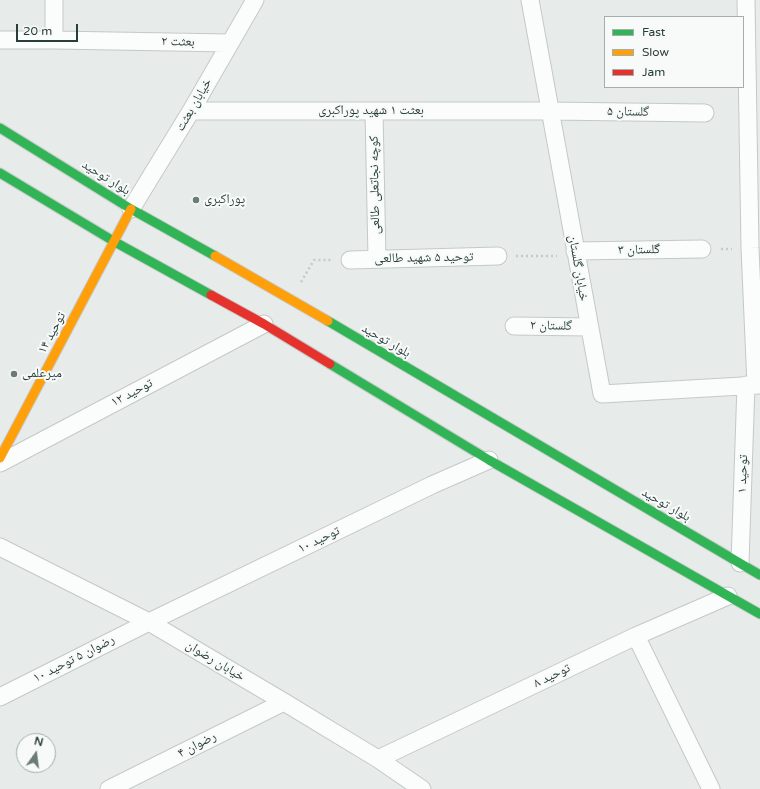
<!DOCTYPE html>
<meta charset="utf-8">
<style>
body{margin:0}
#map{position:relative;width:760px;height:789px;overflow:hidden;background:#e7ecea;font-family:"Varela Round",sans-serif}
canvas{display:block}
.legend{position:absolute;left:604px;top:16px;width:140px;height:72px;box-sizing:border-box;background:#f7faf9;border:1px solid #a4afad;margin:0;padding:5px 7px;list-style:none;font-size:12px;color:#273e3a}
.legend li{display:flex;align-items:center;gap:8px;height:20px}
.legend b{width:20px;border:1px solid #a4afad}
.north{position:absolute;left:16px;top:733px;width:40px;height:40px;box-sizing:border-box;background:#f7faf9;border:1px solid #a4afad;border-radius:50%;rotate:14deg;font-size:11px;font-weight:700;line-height:16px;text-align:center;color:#273e3a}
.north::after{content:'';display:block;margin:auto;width:14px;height:18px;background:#6a7b78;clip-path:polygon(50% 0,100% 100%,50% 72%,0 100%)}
.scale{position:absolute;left:16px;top:24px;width:62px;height:18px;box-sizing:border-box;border:2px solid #273e3a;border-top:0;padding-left:5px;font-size:12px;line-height:14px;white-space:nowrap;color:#273e3a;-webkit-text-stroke:3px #f7faf9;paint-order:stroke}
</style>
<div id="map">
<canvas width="760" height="789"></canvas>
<ul class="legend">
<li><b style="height:5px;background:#30b455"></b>Fast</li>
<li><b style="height:5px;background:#ff9f0a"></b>Slow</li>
<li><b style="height:5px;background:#e5322d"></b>Jam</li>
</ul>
<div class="north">N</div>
<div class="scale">20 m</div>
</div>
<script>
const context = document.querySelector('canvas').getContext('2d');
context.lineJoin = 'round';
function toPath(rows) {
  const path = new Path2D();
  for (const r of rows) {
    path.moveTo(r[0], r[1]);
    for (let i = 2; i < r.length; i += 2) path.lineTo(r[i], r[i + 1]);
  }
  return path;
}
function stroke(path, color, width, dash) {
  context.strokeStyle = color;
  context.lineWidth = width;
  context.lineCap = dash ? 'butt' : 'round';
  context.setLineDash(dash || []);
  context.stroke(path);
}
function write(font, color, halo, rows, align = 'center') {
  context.font = font + ' "Varela Round","Noto Naskh Arabic",sans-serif';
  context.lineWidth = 4;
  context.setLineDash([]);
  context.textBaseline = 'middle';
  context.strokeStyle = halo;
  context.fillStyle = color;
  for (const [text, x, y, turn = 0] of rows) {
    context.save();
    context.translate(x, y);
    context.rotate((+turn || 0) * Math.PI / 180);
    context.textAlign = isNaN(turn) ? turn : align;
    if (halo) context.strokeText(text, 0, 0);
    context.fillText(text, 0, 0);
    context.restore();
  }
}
const path = toPath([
 [721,249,732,249],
 [516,256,557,256],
 [301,282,314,260,331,260]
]);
const street = toPath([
 [530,0,602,394,760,385],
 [746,0,750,248,756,385],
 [0,40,54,40,230,43],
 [54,40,54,0],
 [191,111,550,111,705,113],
 [374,111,377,259],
 [131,209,191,111,255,0],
 [575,251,702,249],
 [350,260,498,256],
 [514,326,589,327],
 [0,463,264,324],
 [0,547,149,622,284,702,378,759,422,789],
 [740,563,746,385],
 [636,636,711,789],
 [0,697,149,622,432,485,489,460],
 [378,759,636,636,728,596],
 [109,789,284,702]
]);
const fast = toPath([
 [0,128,131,209,215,256],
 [0,173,115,242,211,295],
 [328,321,760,575],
 [330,364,489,460,760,614]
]);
const slow = toPath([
 [215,256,328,321],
 [0,458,131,209]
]);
const jam = toPath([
 [211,295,264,324,330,364]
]);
const markers = [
 [196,200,4,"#6a7b78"],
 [14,374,4,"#6a7b78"]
];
const streetNames = [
 ["بعثت ۲",178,42,1],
 ["خیابان بعثت",194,105,-60],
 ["بعثت ۱ شهید پوراکبری",371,111],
 ["گلستان ۵",628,112,1],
 ["بلوار توحید",106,178,32],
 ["کوچه نجاتعلی طالعی",375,185,-91],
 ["گلستان ۳",639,250,-1],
 ["توحید ۵ شهید طالعی",424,258,-1],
 ["خیابان گلستان",578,268,80],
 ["گلستان ۲",551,326,1],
 ["توحید ۱۴",52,333,-62],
 ["بلوار توحید",386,341,30],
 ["توحید ۱۲",132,393,-28],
 ["توحید ۱",743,474,-88],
 ["بلوار توحید",666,505,30],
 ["توحید ۱۰",319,540,-26],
 ["رضوان ۵ توحید ۱۰",74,659,-27],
 ["خیابان رضوان",215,661,31],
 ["توحید ۸",552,676,-26],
 ["رضوان ۴",197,745,-27]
];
const poiNames = [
 ["پوراکبری",204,200],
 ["میرعلمی",22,374]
];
stroke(street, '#c4c9c7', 19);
stroke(fast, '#c5cac8', 11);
stroke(slow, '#c5cac8', 11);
stroke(jam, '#c5cac8', 11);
stroke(path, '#c3cbca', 2.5, [2, 3]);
stroke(street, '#fbfcfc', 17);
stroke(fast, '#30b455', 9);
stroke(slow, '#ff9f0a', 9);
stroke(jam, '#e5322d', 9);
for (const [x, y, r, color] of markers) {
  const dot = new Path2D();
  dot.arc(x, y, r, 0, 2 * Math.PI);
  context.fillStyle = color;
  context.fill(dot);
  stroke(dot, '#f7faf9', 1.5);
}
write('13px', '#273e3a', '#f7faf9', streetNames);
write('13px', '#273e3a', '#f7faf9', poiNames, 'left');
</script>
